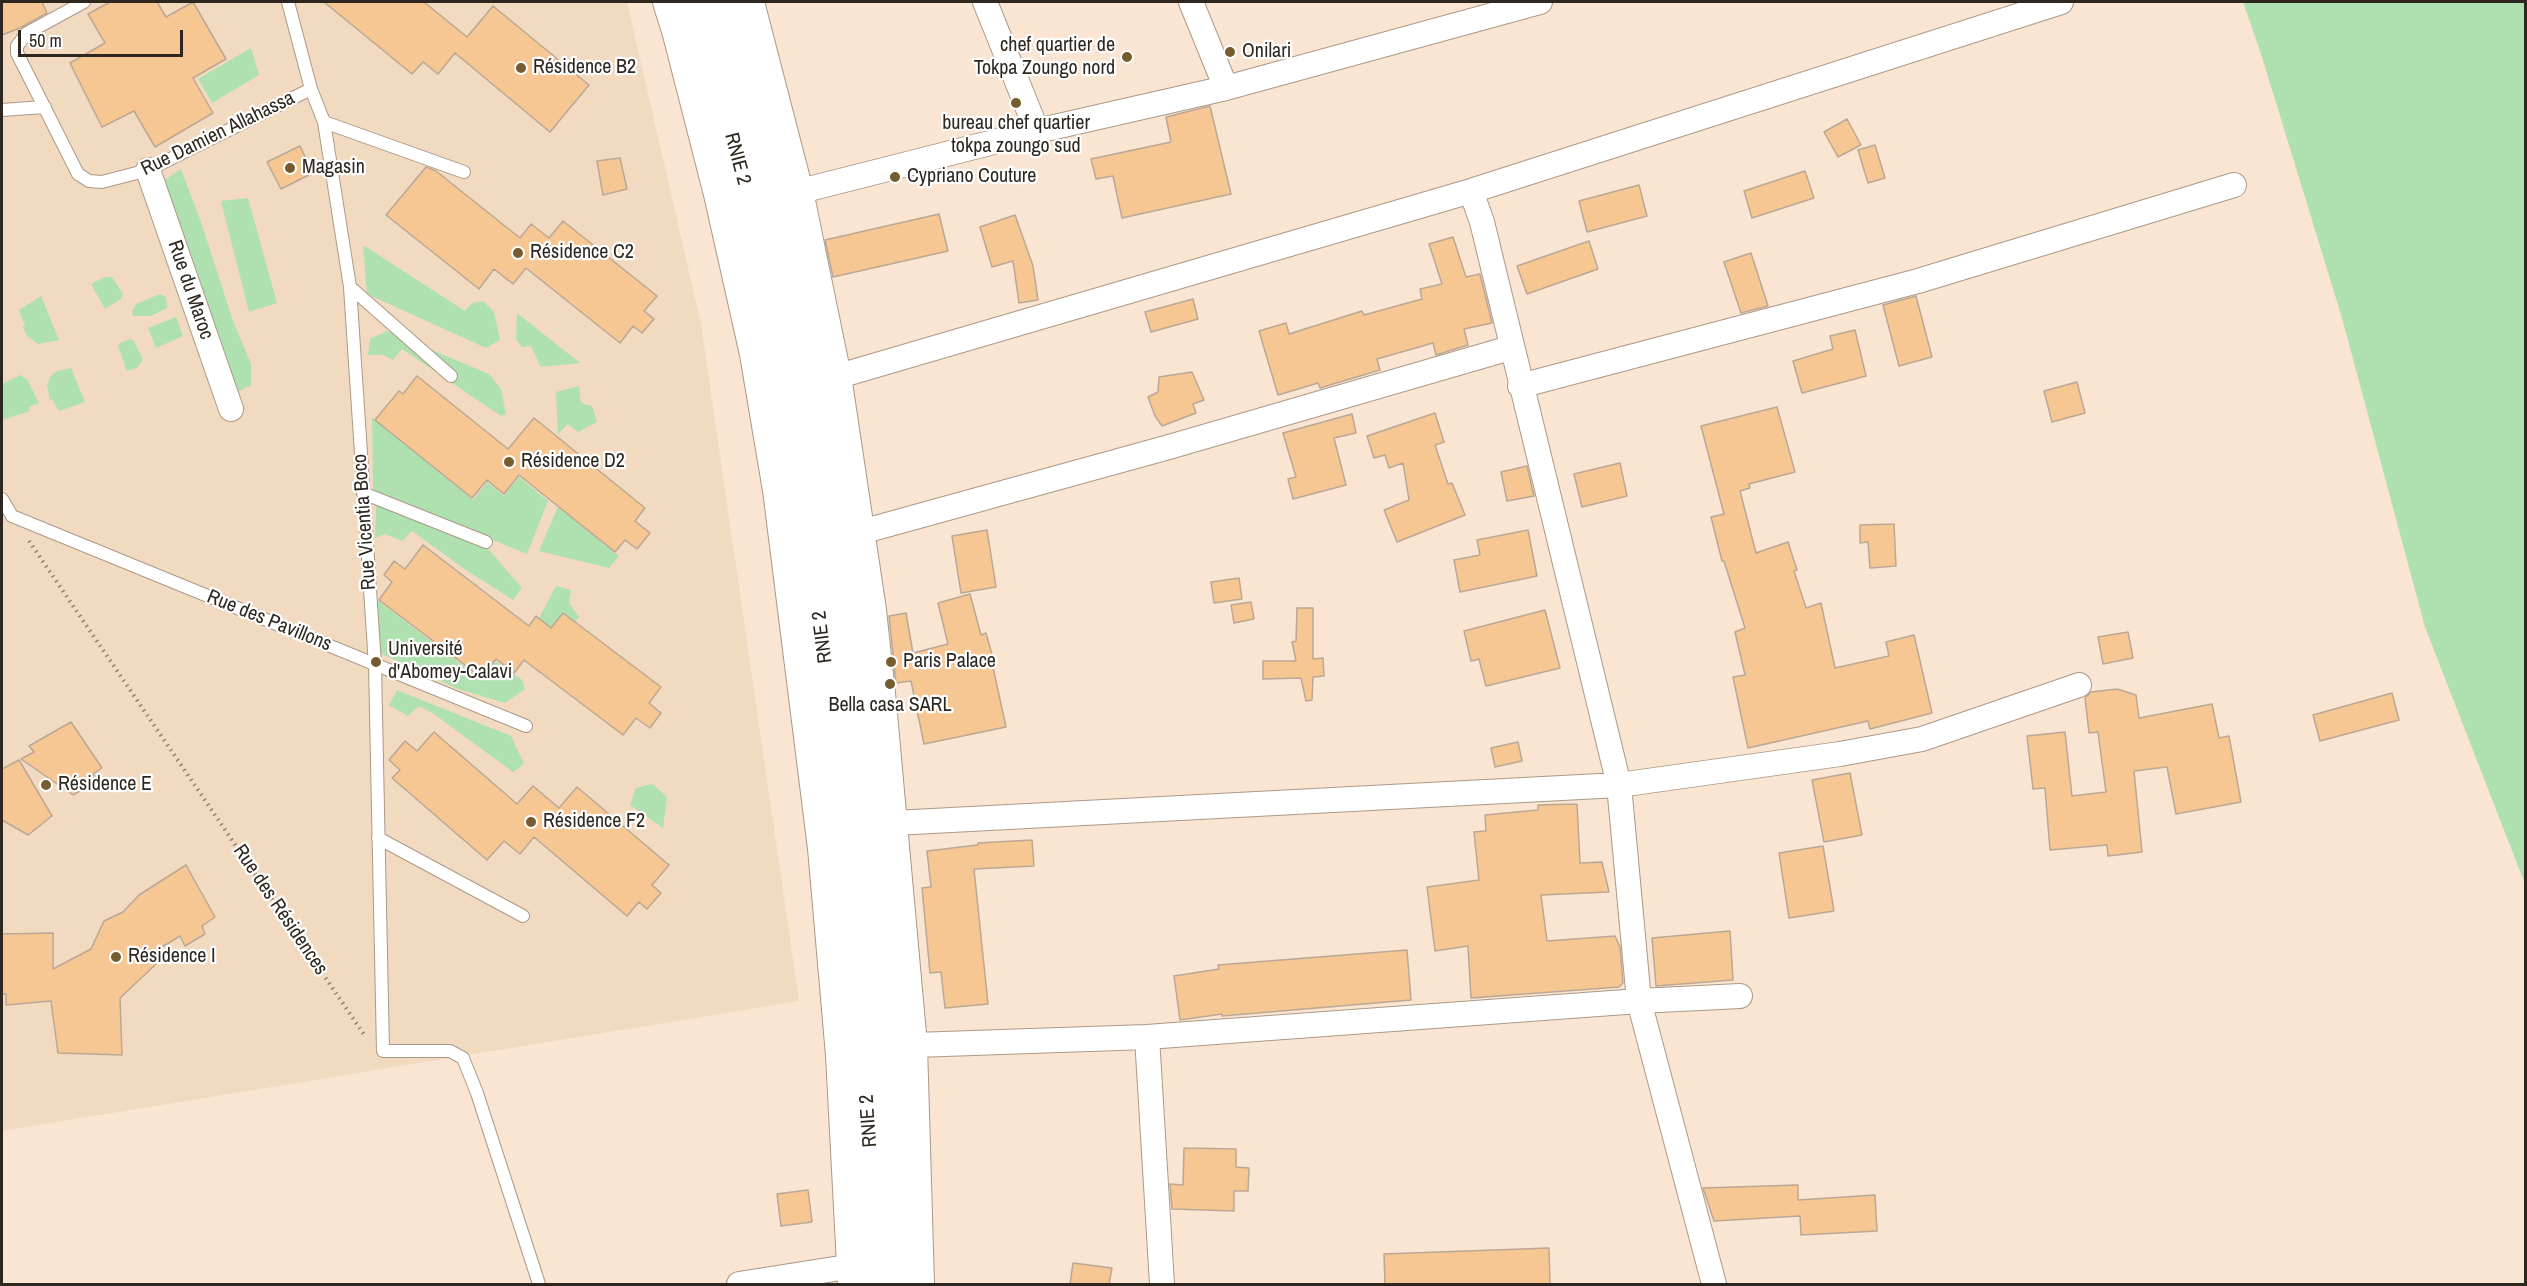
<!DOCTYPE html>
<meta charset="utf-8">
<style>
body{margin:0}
#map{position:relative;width:2527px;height:1286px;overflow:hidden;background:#f9e5d1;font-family:"Archivo Narrow",sans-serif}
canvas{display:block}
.frame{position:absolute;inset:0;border:3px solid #2e271f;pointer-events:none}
.scale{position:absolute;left:18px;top:30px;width:165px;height:27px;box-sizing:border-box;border:3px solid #2e271f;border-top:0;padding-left:8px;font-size:18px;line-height:21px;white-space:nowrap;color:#2e271f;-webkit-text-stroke:4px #fff;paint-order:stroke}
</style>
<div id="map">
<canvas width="2527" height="1286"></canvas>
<div class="frame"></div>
<div class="scale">50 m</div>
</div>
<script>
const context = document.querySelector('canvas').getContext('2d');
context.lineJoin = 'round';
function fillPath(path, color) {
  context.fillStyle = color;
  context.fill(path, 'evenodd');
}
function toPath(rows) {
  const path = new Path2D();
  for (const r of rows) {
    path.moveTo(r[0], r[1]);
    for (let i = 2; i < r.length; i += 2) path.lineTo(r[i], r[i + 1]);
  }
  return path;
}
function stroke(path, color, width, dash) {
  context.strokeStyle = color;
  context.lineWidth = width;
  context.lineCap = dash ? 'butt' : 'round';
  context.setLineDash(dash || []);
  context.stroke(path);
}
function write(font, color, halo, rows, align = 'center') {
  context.font = font + ' "Archivo Narrow",sans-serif';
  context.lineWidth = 4.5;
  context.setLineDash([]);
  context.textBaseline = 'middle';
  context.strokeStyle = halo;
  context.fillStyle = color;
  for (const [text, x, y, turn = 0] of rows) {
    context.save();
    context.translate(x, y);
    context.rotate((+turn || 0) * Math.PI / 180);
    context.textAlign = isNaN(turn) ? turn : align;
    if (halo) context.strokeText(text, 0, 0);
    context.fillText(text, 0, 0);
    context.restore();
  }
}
const built = toPath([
 [2,2,627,2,701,324,799,1001,2,1131]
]);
const green = toPath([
 [2243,2,2525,2,2525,884,2425,627,2342,318,2262,57],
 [251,48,259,75,212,103,198,79],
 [181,169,201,222,233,321,251,364,251,385,236,393,157,185],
 [248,198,277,303,249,312,221,201],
 [363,245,465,311,472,303,483,301,494,312,500,340,486,348,367,294],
 [105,277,112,277,123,294,121,299,105,309,91,284],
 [160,294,166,297,167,308,151,316,133,316,132,312,136,304],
 [41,296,59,340,38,344,27,336,23,327,25,326,19,310],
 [517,313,580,363,541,367,531,346,522,347,516,339],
 [176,317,183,336,156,348,148,328],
 [387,331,489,374,501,389,506,414,501,416,402,349,393,360,383,355,368,355,370,339],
 [130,339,134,341,143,360,137,368,127,371,118,346,120,343],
 [71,368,85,402,59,411,52,399,50,400,47,386,50,377,57,371],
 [20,375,27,379,39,403,29,407,30,411,2,420,2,384],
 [579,386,581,403,592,406,597,422,578,432,568,424,558,434,556,392],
 [372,417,473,500,487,482,504,496,519,477,548,501,527,554,373,491],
 [376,504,489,550,522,588,513,600,466,570,412,531,402,541,385,534,375,538],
 [558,507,619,556,609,568,539,551],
 [556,586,571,590,569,603,579,617,569,630,560,635,537,622],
 [377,600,482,680,496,661,522,680,525,689,505,703,458,689,380,653],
 [397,690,511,736,524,764,513,772,434,714,419,706,408,716,389,705],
 [652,784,667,797,663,828,630,805,636,788]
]);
const building = toPath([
 [2,2,42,2,47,13,20,28,2,35,2,2],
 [110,2,157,2,166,17,193,2,226,59,193,78,213,113,155,147,134,111,102,127,70,63,105,43,88,14,110,2],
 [324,2,424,2,467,37,493,6,589,85,550,132,455,53,438,74,423,62,412,74,324,2],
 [1210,106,1231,194,1122,218,1113,176,1096,179,1091,159,1171,142,1166,117,1210,106],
 [1847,119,1861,145,1838,157,1824,132,1847,119],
 [1875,145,1885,178,1868,183,1858,150,1875,145],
 [300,146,313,173,281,189,267,162,300,146],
 [620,158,627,189,603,195,597,161,620,158],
 [426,167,436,171,520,238,531,224,549,238,563,221,657,296,644,311,654,319,642,333,633,326,620,343,526,268,513,284,494,269,479,289,386,215,426,167],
 [1805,171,1814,198,1752,218,1744,191,1805,171],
 [1639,185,1647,216,1587,232,1579,201,1639,185],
 [939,214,948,251,833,277,825,240,939,214],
 [1015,215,1033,266,1038,300,1019,303,1013,261,992,267,980,227,1015,215],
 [1453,237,1466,277,1480,274,1492,323,1464,329,1468,345,1436,355,1433,343,1377,359,1380,370,1320,388,1318,383,1278,395,1259,331,1286,323,1289,334,1362,311,1364,315,1422,299,1420,289,1442,284,1429,244,1453,237],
 [1589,241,1598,269,1527,294,1517,266,1589,241],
 [1751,253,1768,306,1741,313,1724,262,1751,253],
 [1916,296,1932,357,1899,366,1883,305,1916,296],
 [1193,299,1198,319,1151,332,1145,312,1193,299],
 [1855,330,1866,376,1802,393,1793,361,1833,349,1830,336,1855,330],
 [1192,372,1204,400,1193,404,1196,413,1162,426,1155,416,1148,397,1158,392,1159,377,1192,372],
 [417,376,508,449,534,418,645,508,635,521,650,533,637,549,625,540,615,552,519,475,504,494,487,480,472,498,375,420,399,391,403,394,417,376],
 [2077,382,2085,413,2052,422,2044,391,2077,382],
 [1777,407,1795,472,1749,484,1750,488,1740,491,1756,553,1788,542,1797,570,1794,571,1806,608,1821,603,1835,668,1889,656,1886,642,1914,635,1932,713,1870,729,1868,721,1748,748,1733,677,1745,675,1735,632,1745,628,1724,561,1722,561,1711,517,1724,514,1701,426,1777,407],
 [1435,413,1444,442,1435,445,1448,484,1452,483,1465,515,1397,542,1384,510,1409,500,1403,463,1389,468,1385,455,1374,458,1367,436,1435,413],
 [1352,414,1356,433,1334,438,1346,485,1293,499,1288,479,1296,477,1283,433,1352,414],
 [1620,463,1627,496,1582,507,1574,474,1620,463],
 [1527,466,1534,496,1507,501,1501,472,1527,466],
 [1894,524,1896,566,1870,568,1868,542,1860,543,1860,525,1894,524],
 [987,530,996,587,961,593,952,536,987,530],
 [1528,530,1537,576,1460,592,1454,560,1480,555,1477,540,1528,530],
 [423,545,529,626,536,616,551,628,563,613,661,687,649,703,661,713,650,728,636,718,623,735,524,660,514,673,496,659,482,678,379,600,392,582,384,575,394,561,405,569,423,545],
 [1239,578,1242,599,1214,603,1211,582,1239,578],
 [970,594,981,635,986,633,993,658,991,658,1006,727,924,744,911,681,896,683,889,616,906,613,913,653,948,644,938,603,970,594],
 [1251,602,1254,619,1234,623,1231,605,1251,602],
 [1297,608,1313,608,1313,659,1323,658,1324,676,1313,677,1312,700,1306,701,1301,678,1263,679,1263,661,1296,661,1292,642,1296,641,1297,608],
 [1545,610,1560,668,1486,686,1479,659,1471,661,1464,631,1545,610],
 [2128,632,2133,658,2103,664,2098,637,2128,632],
 [2117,689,2136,695,2139,718,2212,704,2219,738,2229,736,2241,802,2176,814,2167,767,2134,771,2142,852,2108,856,2107,845,2050,850,2045,788,2033,789,2027,736,2065,732,2072,796,2106,792,2098,732,2089,733,2085,698,2091,692,2117,689],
 [2392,693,2399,720,2320,741,2313,715,2392,693],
 [71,722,102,768,93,774,98,780,73,795,21,759,34,752,29,746,71,722],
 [434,732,517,804,533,786,559,808,577,787,669,865,652,885,661,893,647,909,639,902,627,916,534,837,520,854,504,841,487,860,392,778,400,770,389,760,405,741,417,751,434,732],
 [1518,742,1522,761,1495,767,1491,748,1518,742],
 [19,760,52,816,28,835,2,820,2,769,19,760],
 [1850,773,1862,835,1824,842,1812,780,1850,773],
 [1577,804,1580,863,1602,862,1609,892,1541,895,1547,941,1615,936,1620,947,1623,983,1619,987,1471,998,1468,946,1435,951,1427,887,1479,880,1474,832,1486,831,1485,815,1538,810,1538,805,1577,804],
 [1032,840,1034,866,974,869,988,1004,945,1008,941,972,930,973,922,888,931,887,927,851,978,845,978,843,1032,840],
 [1823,846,1834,911,1789,918,1779,853,1823,846],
 [186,865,215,917,202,926,205,934,185,946,180,936,157,950,156,964,120,998,122,1055,58,1053,51,1001,6,1005,6,994,2,994,2,934,53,933,53,969,91,949,104,921,123,912,139,895,186,865],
 [1730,931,1733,980,1656,986,1652,938,1730,931],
 [1407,950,1411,1000,1222,1016,1222,1014,1180,1020,1174,976,1219,969,1218,965,1407,950],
 [1184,1148,1236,1149,1236,1167,1249,1168,1248,1191,1234,1191,1234,1211,1172,1209,1170,1184,1183,1185,1184,1148],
 [1798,1185,1798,1200,1875,1195,1877,1231,1801,1235,1800,1216,1714,1221,1703,1188,1798,1185],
 [808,1190,812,1222,781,1226,777,1194,808,1190],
 [1549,1248,1550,1284,1385,1284,1384,1254,1549,1248],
 [1073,1263,1112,1268,1109,1284,1070,1284,1073,1263]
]);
const path = toPath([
 [29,541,365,1036]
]);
const service = toPath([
 [84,2,27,33,17,46,17,53,78,174,89,181,102,182,148,170,311,89],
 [288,2,311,89,324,122,350,287,375,665,383,1051,450,1051,463,1058,477,1093,539,1284],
 [2,110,45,107],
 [324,122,464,172],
 [350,287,451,376],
 [363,493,486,542],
 [2,499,12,516,526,726],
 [378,838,523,916]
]);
const minor = toPath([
 [752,2,801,191,819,279,839,376,874,610,884,703,915,1045,922,1284],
 [985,2,1037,131],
 [1191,2,1226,88],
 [148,170,231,409],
 [801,191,1037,131,1226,88,1540,2],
 [1471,191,1482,222,1619,785,1639,1001,1714,1284],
 [839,376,1471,191,2061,2],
 [1520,386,1918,281,2234,185],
 [861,532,1169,447,1510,348],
 [894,823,1619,785,1840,754,1922,739,2079,685],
 [1147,1037,1162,1284],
 [915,1045,1147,1037,1639,1001,1740,996],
 [739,1284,853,1266,869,1265]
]);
const tertiary = toPath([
 [668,2,678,34,719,194,755,354,778,490,823,848,841,1055,853,1284]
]);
const trunk = toPath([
 [694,2,744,186,763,273,781,364,819,602,845,831,864,1052,878,1284],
 [726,2,777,187,828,451,851,617,889,1049,904,1284]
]);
const markers = [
 [1230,52,6,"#765b2d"],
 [1127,57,6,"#765b2d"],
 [521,68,6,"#765b2d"],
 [1016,103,6,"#765b2d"],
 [290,168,6,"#765b2d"],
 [895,177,6,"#765b2d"],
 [518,253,6,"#765b2d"],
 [509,462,6,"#765b2d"],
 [376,662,6,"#765b2d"],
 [891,662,6,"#765b2d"],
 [890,684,6,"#765b2d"],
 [46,785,6,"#765b2d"],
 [531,822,6,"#765b2d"],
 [116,957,6,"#765b2d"]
];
const poiNames = [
 ["chef quartier de",1115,46,"right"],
 ["Tokpa Zoungo nord",1115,69,"right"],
 ["Onilari",1242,52],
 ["Résidence B2",533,68],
 ["bureau chef quartier",1016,124,"center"],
 ["tokpa zoungo sud",1016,147,"center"],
 ["Magasin",302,168],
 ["Cypriano Couture",907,177],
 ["Résidence C2",530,253],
 ["Résidence D2",521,462],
 ["Université",388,650],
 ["d'Abomey-Calavi",388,673],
 ["Paris Palace",903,662],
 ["Bella casa SARL",890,706,"center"],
 ["Résidence E",58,785],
 ["Résidence F2",543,822],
 ["Résidence I",128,957]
];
const streetNames = [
 ["Rue Damien Allahassa",218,134,-26],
 ["RNIE 2",737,159,75],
 ["Rue du Maroc",190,290,71],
 ["Rue Vicentia Boco",365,522,-94],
 ["Rue des Pavillons",269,621,22],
 ["RNIE 2",823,637,-97],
 ["Rue des Résidences",280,910,56],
 ["RNIE 2",869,1121,-94]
];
fillPath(built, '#f2dac0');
fillPath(green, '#afe0af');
fillPath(building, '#f6c693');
stroke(building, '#baa895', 1.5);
stroke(service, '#ab9987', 14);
stroke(minor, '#ab9987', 26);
stroke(tertiary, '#ab9987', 32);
stroke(trunk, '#ab9987', 34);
stroke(path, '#8d8072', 4, [1.5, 4.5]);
stroke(service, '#fff', 12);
stroke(minor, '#fff', 24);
stroke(tertiary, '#fff', 30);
stroke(trunk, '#fff', 33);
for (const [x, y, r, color] of markers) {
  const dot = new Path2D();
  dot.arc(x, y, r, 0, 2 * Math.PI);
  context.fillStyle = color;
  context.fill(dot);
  stroke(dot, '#fff', 2);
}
write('20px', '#2e271f', '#fff', poiNames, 'left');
write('20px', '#2e271f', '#fff', streetNames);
</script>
